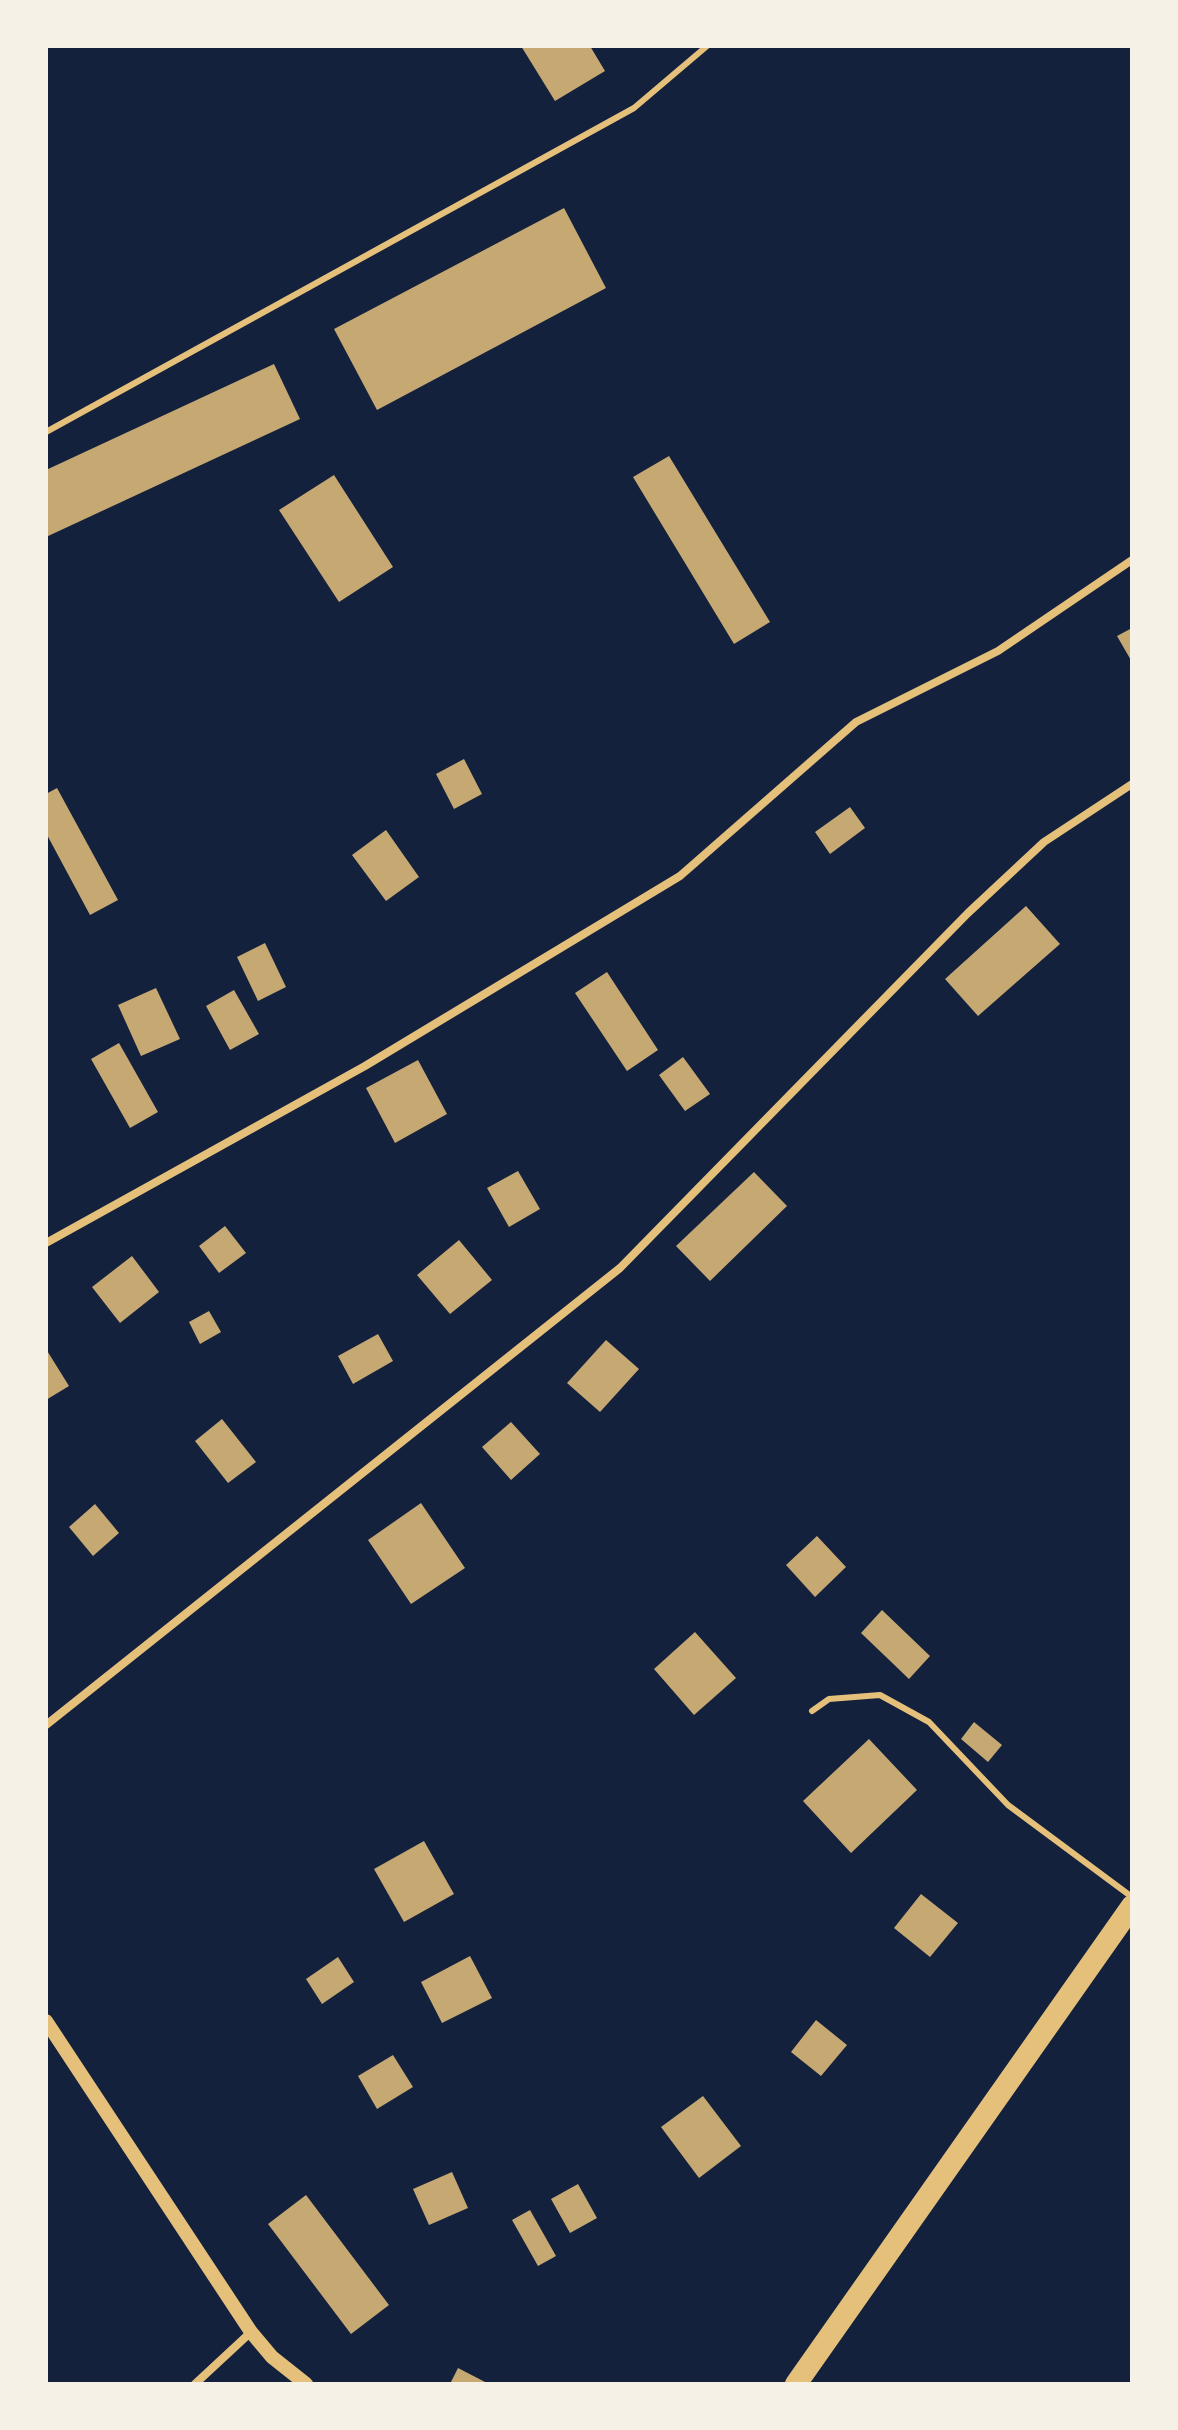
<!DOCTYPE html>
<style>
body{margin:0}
#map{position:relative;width:1178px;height:2430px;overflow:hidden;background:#14213d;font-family:"Open Sans",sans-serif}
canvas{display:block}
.frame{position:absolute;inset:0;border:48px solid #f6f1e7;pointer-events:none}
</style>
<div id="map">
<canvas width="1178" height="2430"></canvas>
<div class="frame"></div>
</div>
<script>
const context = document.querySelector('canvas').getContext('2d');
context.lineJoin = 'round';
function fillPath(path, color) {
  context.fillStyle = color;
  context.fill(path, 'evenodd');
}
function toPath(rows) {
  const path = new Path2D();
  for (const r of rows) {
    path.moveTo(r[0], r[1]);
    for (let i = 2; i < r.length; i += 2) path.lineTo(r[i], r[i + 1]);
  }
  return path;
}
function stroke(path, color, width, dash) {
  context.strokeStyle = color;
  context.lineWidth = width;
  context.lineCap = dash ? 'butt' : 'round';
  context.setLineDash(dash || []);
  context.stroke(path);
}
const building = toPath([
 [521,46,590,46,605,71,555,101],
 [564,208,606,288,377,410,334,329],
 [274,364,300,419,46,537,46,470],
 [669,456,770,622,734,644,633,477],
 [334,475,393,567,339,602,279,510],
 [1132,628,1132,662,1117,636],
 [464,759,482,794,454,809,436,774],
 [57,788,118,900,90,915,46,833,46,794],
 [850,807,865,828,830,854,815,832],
 [386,830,419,877,386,901,352,855],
 [1026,906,1060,944,978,1016,945,979],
 [265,943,286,987,258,1001,237,957],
 [607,972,658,1050,627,1071,575,993],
 [156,988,180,1039,141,1056,118,1005],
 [234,990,259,1034,230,1050,206,1006],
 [119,1043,158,1112,130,1128,91,1059],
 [683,1057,710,1094,685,1111,659,1075],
 [418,1060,447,1114,395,1143,366,1088],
 [518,1171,540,1209,509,1227,487,1188],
 [754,1172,787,1206,710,1281,676,1246],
 [225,1226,246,1253,219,1273,199,1246],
 [459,1240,492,1280,450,1314,417,1275],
 [132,1256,159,1292,120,1323,92,1287],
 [209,1311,221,1332,200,1344,189,1322],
 [378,1334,393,1361,353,1384,338,1356],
 [606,1340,639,1369,600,1412,567,1383],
 [46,1349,69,1386,46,1400],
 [222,1419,256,1462,228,1483,195,1441],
 [511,1422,540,1454,511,1480,482,1447],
 [421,1503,465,1568,411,1604,368,1540],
 [95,1504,119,1533,93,1556,69,1527],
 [817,1536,846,1567,815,1597,786,1565],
 [882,1610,930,1656,909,1679,861,1633],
 [695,1632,736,1678,694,1715,654,1669],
 [974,1722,1002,1745,988,1762,961,1739],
 [869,1739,917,1790,851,1853,803,1801],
 [424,1841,454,1894,404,1922,374,1869],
 [921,1894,958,1923,930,1957,894,1928],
 [470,1956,492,1998,442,2023,421,1982],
 [338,1957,354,1982,322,2004,306,1979],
 [816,2020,847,2045,821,2076,791,2052],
 [393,2055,413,2087,377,2109,358,2076],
 [703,2096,741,2146,699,2178,661,2127],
 [452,2172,468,2208,429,2225,413,2189],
 [578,2184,597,2218,570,2233,551,2199],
 [306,2195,389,2305,351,2334,268,2224],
 [530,2210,556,2256,538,2266,512,2220],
 [458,2368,489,2384,450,2384]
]);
const service = toPath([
 [46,432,634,108,707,46],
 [812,1711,829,1699,880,1695,929,1722,1008,1805,1132,1897]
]);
const minor = toPath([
 [46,1243,365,1066,680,876,856,722,998,651,1132,560],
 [46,1725,620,1268,968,913,1044,842,1132,784],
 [195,2384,251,2332]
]);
const tertiary = toPath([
 [46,2021,251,2332,272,2357,306,2384]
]);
const trunk = toPath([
 [796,2384,1132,1906]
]);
fillPath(building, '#c6a872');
stroke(service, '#e5c07b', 6);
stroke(minor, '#e5c07b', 8);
stroke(tertiary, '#e5c07b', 14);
stroke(trunk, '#e5c07b', 22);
</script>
